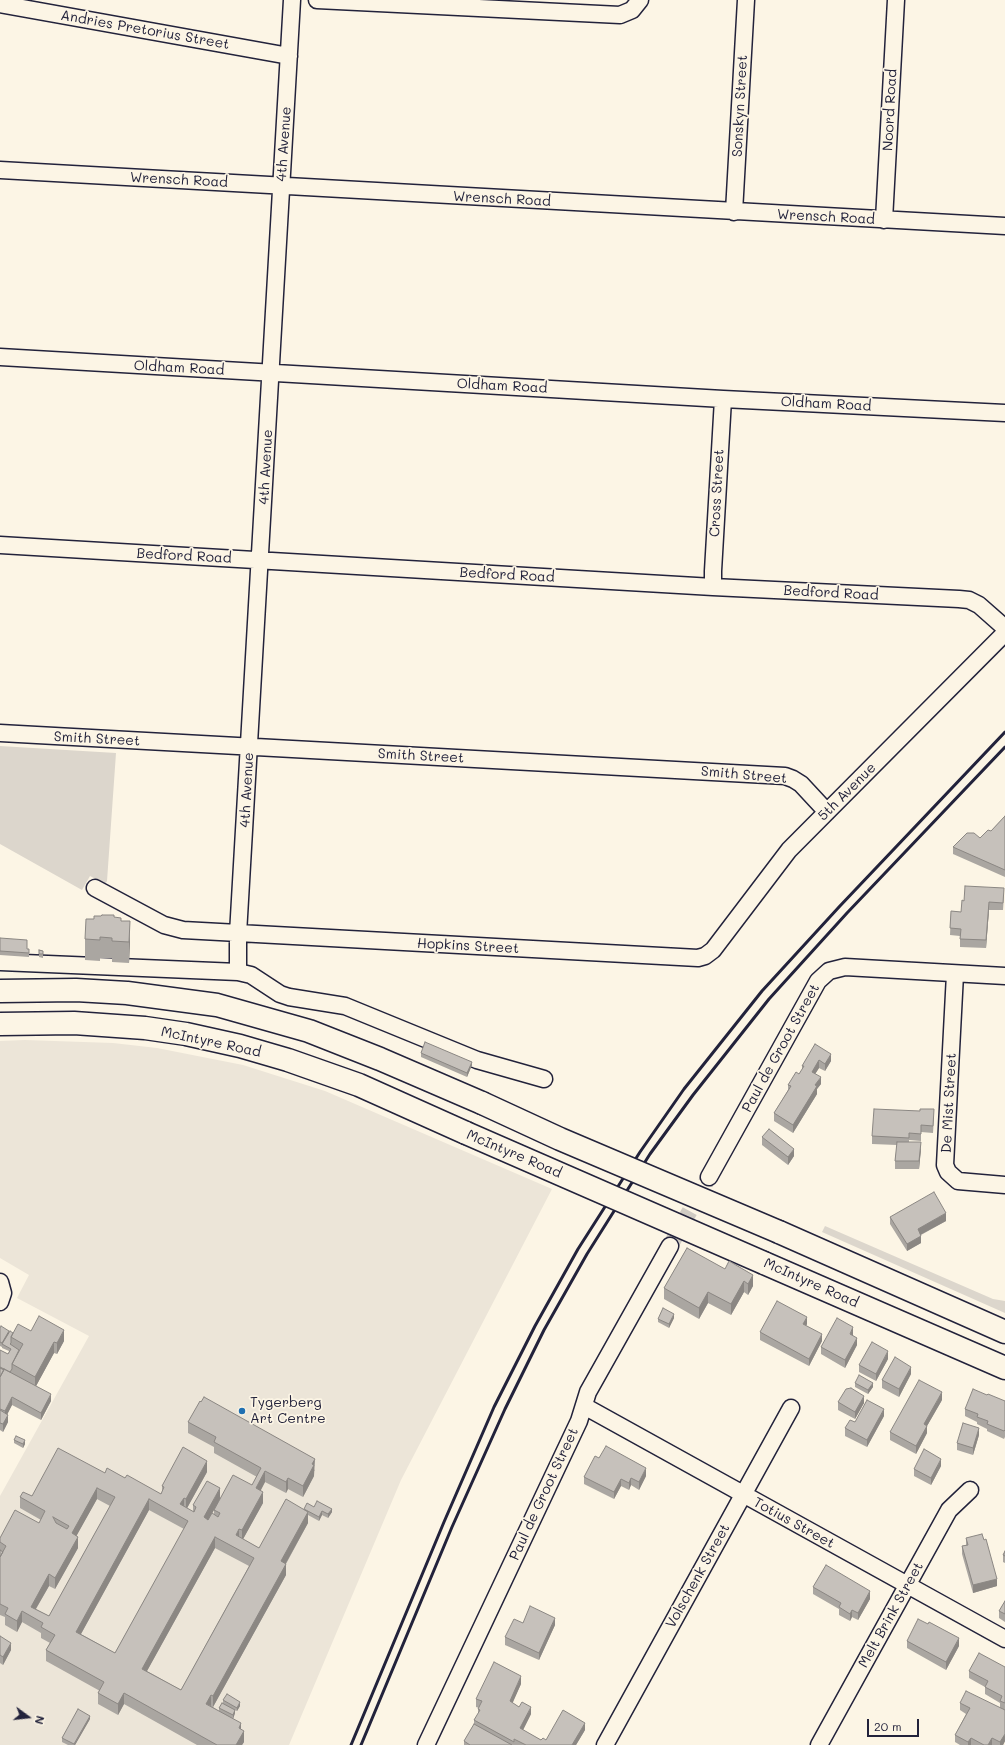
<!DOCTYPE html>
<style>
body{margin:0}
#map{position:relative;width:1005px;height:1745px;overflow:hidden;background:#fcf5e5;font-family:Mali,sans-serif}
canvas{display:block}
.north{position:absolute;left:8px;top:1697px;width:40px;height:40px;-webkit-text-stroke:3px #fcf5e5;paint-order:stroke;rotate:105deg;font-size:11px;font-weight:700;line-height:16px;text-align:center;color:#22223b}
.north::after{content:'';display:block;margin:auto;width:14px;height:18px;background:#22223b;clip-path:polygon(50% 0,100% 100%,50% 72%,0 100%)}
.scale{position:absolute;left:867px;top:1719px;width:52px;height:18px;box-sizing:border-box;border:2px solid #22223b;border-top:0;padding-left:5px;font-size:12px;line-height:14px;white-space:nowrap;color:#22223b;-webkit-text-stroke:3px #fcf5e5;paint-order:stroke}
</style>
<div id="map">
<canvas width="1005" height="1745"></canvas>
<div class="north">N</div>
<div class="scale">20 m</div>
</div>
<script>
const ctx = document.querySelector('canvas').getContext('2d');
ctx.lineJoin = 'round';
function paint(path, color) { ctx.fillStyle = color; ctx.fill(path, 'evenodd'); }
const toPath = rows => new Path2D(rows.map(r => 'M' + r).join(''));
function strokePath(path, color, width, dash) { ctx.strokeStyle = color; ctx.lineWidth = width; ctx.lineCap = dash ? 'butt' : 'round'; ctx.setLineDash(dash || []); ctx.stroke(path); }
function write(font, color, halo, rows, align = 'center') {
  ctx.font = font + ' Mali,sans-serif'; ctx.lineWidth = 3.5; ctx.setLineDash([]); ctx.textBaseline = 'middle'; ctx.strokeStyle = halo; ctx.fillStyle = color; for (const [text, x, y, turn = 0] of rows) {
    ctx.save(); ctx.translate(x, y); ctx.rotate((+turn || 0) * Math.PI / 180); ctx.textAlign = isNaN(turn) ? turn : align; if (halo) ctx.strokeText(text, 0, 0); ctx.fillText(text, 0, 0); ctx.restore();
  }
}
const built = toPath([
 [25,1040,113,1043,157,1048,243,1065,325,1091,552,1189,401,1480,289,1745,0,1745,0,1496,89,1336,17,1298,29,1275,0,1258,0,1041]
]);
const green = toPath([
 [0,746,116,753,107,881,105,884,90,876,82,890,0,844],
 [825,1226,993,1299,1005,1301,1005,1313,822,1232]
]);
const streetTunnel = toPath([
 [670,1246,709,1177]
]);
const street = toPath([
 [292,0,238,934,238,972,251,975,280,994,289,997,345,1006,477,1060,544,1079],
 [317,0,620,15,632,10,640,0],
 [0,4,289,56],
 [0,170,1005,226],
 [734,212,746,0],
 [884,220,896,0],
 [0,357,723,399,1005,413],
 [0,545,713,587,959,599,969,600,979,605,1005,628],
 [713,587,713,571,723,399],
 [0,733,785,776,793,779,801,784,827,812],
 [95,888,164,925,183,930,698,958,705,956,713,950,789,850,1005,633],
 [0,962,238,972],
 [955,974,945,1165,948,1172,958,1181,1005,1185],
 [709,1177,818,981,829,971,845,967,1005,976],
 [0,1282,3,1293,0,1302],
 [584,1406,1005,1639],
 [426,1745,579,1421,588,1392,670,1246],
 [605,1745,791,1408],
 [819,1745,949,1510,970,1490]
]);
const secondary = toPath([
 [0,991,76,990,127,993,217,1005,309,1031,380,1059,482,1103],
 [0,1024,74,1023,145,1028,186,1034,240,1046,288,1060,359,1085,466,1133],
 [779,1232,1005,1332],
 [764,1263,1005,1368]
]);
const rail = toPath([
 [351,1745,444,1522,494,1407,535,1326,578,1249,640,1152,684,1089,762,991,839,907,1005,732],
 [361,1745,452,1527,505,1409,544,1330,587,1254,650,1154,693,1095,769,999,847,913,1005,747]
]);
const secondaryBridge = toPath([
 [482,1103,560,1139,779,1232],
 [466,1133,764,1263]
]);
const wall = toPath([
 [1005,816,1005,877,953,854,953,847,980,838,991,831],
 [1004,895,1003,910,989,910,986,948,960,947,960,936,950,935,951,911,961,912,964,901],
 [114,917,121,921,130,942,129,963,112,962,112,958,100,958,100,961,85,960,85,939,94,919],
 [0,938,27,949,29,949,29,957,0,955],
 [39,950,43,951,43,958,39,957],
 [815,1044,831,1061,825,1071,819,1068,815,1074,821,1084,817,1089,817,1094,793,1133,774,1121,774,1113,788,1090,788,1085,799,1074,802,1070,802,1066],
 [421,1053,472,1065,467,1077,421,1057],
 [934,1117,933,1133,921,1132,921,1141,909,1140,909,1142,921,1149,919,1169,895,1169,895,1161,897,1145,872,1144,872,1136],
 [762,1137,794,1156,788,1165,762,1145],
 [890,1217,946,1221,921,1235,921,1243,907,1251,890,1224],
 [687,1248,753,1286,748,1295,744,1292,731,1315,708,1303,699,1319,664,1299,664,1288],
 [674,1318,669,1328,658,1322,658,1319],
 [807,1324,806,1326,822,1341,809,1366,760,1340,760,1332],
 [0,1328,9,1333,13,1333,31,1331,64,1341,57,1354,54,1353,36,1386,51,1401,41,1420,12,1405,7,1414,8,1422,3,1432,0,1430,0,1350,8,1354,9,1351,2,1348,2,1346,2,1347,0,1346],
 [853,1335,857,1345,845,1368,821,1354,821,1347],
 [888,1359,876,1381,859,1372,859,1365],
 [911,1374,899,1397,882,1388,882,1380],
 [855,1383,873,1387,868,1394,855,1387],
 [987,1395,1005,1401,1005,1437,1004,1439,987,1431,987,1429,977,1424,977,1422,965,1416,965,1409],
 [942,1400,927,1426,927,1433,916,1454,890,1440,890,1432],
 [838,1402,864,1403,855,1419,838,1410],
 [884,1416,867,1447,845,1436,845,1428,855,1422],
 [188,1422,315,1470,314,1471,314,1476,303,1497,288,1489,286,1493,265,1482,261,1490,263,1503,243,1539,259,1548,304,1510,314,1507,332,1512,328,1518,322,1515,319,1521,308,1515,308,1523,286,1564,286,1575,213,1707,219,1711,219,1708,223,1703,223,1700,240,1706,237,1711,235,1710,235,1713,233,1719,241,1729,244,1742,242,1745,197,1745,124,1704,118,1715,98,1704,98,1693,100,1691,46,1661,46,1650,50,1643,41,1638,41,1633,22,1622,17,1632,5,1625,5,1617,0,1615,0,1538,39,1523,41,1520,20,1508,20,1497,32,1496,105,1473,125,1478,161,1494,162,1492,162,1486,207,1472,187,1508,193,1512,193,1505,220,1498,252,1485,257,1477,214,1453,214,1447,188,1433],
 [97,1499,110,1506,49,1616,36,1609,49,1586,55,1589,78,1548,76,1536],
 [149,1510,184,1529,115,1653,81,1634],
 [214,1510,214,1514,208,1520],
 [215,1548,249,1566,181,1690,147,1671],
 [979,1435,973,1455,957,1450,957,1443],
 [14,1440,25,1444,23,1448,14,1443],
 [599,1458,646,1476,639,1490,631,1485,629,1490,621,1486,614,1499,584,1484,584,1477],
 [941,1466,931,1485,914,1476,914,1469],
 [966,1538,997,1586,973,1593,962,1554,962,1546,966,1545],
 [1005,1551,1005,1563,1003,1562,1003,1555],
 [813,1587,870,1599,858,1620,852,1617,850,1621,839,1615,839,1609,813,1594],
 [1005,1601,1005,1622,999,1618,999,1611],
 [523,1623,555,1625,539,1660,505,1645,505,1637],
 [928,1624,959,1646,946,1670,907,1648,907,1641],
 [0,1636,11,1650,3,1665,0,1663],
 [1005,1667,1005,1741,1003,1745,960,1745,955,1742,955,1735,966,1714,960,1710,960,1703,1000,1708,1000,1703,985,1694,985,1687,969,1678,969,1671],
 [521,1684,512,1703,531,1714,523,1730,541,1740,546,1740,585,1730,576,1745,464,1745,464,1741,474,1724,474,1720,478,1714,478,1709,479,1708,476,1707,476,1699],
 [90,1719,75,1745,68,1745,62,1742,62,1738]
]);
const shadedWall = toPath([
 [989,902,989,910,986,948,986,940],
 [130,921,130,942,129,963,129,942],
 [831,1054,831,1061,825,1071,825,1064],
 [819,1060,819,1068,812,1079,812,1072],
 [472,1062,472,1065,467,1077,467,1073],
 [821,1077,821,1084,817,1089,817,1094,793,1133,793,1125,815,1085],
 [921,1142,921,1149,919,1169,919,1161],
 [794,1149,794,1156,788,1165,788,1157],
 [946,1213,946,1221,918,1236,918,1229],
 [921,1236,921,1243,907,1251,907,1244],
 [753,1275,753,1286,748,1295,748,1284],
 [744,1281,744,1292,731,1315,731,1304],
 [708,1292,708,1303,699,1319,699,1308],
 [674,1314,674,1318,669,1328,669,1324],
 [807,1317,807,1324,803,1332,803,1324],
 [853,1327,853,1335,850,1341,850,1334],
 [64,1330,64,1341,57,1354,57,1343],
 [9,1331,9,1335,2,1344,2,1347,2,1343],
 [822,1334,822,1341,809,1366,809,1359],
 [857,1338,857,1345,845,1368,845,1360],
 [54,1342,54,1353,35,1388,35,1377],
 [888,1351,888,1359,876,1381,876,1374],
 [911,1367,911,1374,899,1397,899,1389],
 [873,1383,873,1387,868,1394,868,1390],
 [942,1392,942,1400,927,1426,927,1433,916,1454,916,1446,924,1424],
 [51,1394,51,1401,41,1420,41,1413],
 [864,1396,864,1403,855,1419,855,1412],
 [12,1397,12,1405,5,1419,5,1411],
 [884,1409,884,1416,867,1447,867,1440],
 [8,1415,8,1422,3,1432,3,1424],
 [979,1428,979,1435,973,1455,973,1448],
 [25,1440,25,1444,23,1448,23,1444],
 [315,1459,314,1476,303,1497,303,1486,312,1464],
 [941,1459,941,1466,931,1485,931,1478],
 [207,1461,207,1472,186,1510,186,1499],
 [646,1468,646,1476,639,1490,639,1482],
 [265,1471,265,1482,256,1499,256,1488],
 [288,1478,288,1489,286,1493,286,1482],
 [631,1478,631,1485,629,1490,629,1483],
 [621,1479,621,1486,614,1499,614,1492],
 [97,1488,97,1499,72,1544,72,1533],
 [220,1488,220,1499,204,1528,204,1517],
 [263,1492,263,1503,242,1541,242,1530],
 [184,1498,184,1509,180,1504],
 [149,1499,149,1510,76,1643,76,1632],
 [332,1509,332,1512,328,1518,328,1514],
 [322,1511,322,1515,319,1521,319,1517],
 [308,1512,308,1523,281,1572,281,1561],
 [239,1529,239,1540,236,1535],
 [78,1537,78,1548,55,1589,55,1578],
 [215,1537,215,1548,142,1680,142,1669],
 [286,1564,286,1575,213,1707,213,1696],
 [49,1574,49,1586,31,1617,31,1607],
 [997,1579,997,1586,973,1593,973,1585],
 [870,1591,870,1599,858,1620,858,1613],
 [852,1610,852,1617,850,1621,850,1614],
 [22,1611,22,1622,17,1632,17,1621],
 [555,1618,555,1625,539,1660,539,1653],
 [959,1638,959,1646,946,1670,946,1662],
 [11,1643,11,1650,3,1665,3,1657],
 [521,1676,521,1684,510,1709,510,1701],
 [124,1693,124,1704,118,1715,118,1704],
 [211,1695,211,1706,206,1704],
 [240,1702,240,1706,237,1711,237,1708],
 [531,1707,531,1714,520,1736,520,1728],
 [235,1710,235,1713,233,1719,233,1715],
 [90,1716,90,1719,75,1745,74,1745],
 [241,1723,241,1734,239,1728],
 [585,1723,585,1730,576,1745,572,1745],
 [244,1731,244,1742,242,1745,236,1745],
 [1005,1734,1005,1741,1003,1745,1000,1745,1000,1742],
 [971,1738,971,1745,968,1745,968,1742],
 [992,1738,992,1745,988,1745]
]);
const building = toPath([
 [1005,816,1005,870,953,847,967,833,974,833,980,838,988,830,991,831,1005,816],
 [965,886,1004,888,1003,903,989,902,986,940,960,939,961,929,950,928,951,911,961,912,962,900,964,901,965,886],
 [102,915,114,915,114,917,121,918,121,921,130,921,129,942,112,941,112,938,100,937,100,940,85,939,86,919,94,919,94,916,101,916,102,915],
 [0,938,27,940,27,949,29,949,29,953,0,951,0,938],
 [39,950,43,951,43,954,39,954,39,950],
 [425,1042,472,1062,467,1073,421,1053,425,1042],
 [815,1044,831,1054,825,1064,819,1060,812,1072,821,1077,815,1085,817,1086,793,1125,774,1113,791,1086,788,1085,796,1072,799,1074,804,1066,802,1066,815,1044],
 [874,1109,920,1111,920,1109,934,1109,933,1126,921,1125,921,1134,909,1133,909,1138,872,1136,874,1109],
 [769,1129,794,1149,788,1157,762,1137,769,1129],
 [897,1142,921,1142,919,1161,895,1161,897,1142],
 [934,1192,946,1213,918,1229,921,1236,907,1244,890,1217,934,1192],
 [687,1248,725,1269,729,1261,753,1275,748,1284,744,1281,731,1304,708,1292,699,1308,664,1288,687,1248],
 [777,1301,807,1317,803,1324,822,1334,809,1359,760,1332,777,1301],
 [663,1308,674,1314,669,1324,658,1319,663,1308],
 [39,1316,64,1330,57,1343,54,1342,35,1377,12,1364,23,1344,11,1337,18,1324,31,1331,39,1316],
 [837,1318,853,1327,850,1334,857,1338,845,1360,821,1347,837,1318],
 [1,1326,9,1331,2,1343,0,1342,0,1328,1,1326],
 [10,1331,13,1333,11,1337,11,1343,10,1344,19,1350,12,1364,12,1369,10,1372,0,1367,0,1350,8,1354,11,1349,2,1344,10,1331],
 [872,1342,888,1351,876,1374,859,1365,872,1342],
 [895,1357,911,1367,899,1389,882,1380,895,1357],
 [0,1368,4,1370,0,1377,0,1368],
 [4,1369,51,1394,41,1413,12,1397,5,1411,0,1409,0,1377,4,1369],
 [859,1375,873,1383,868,1390,855,1383,859,1375],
 [919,1380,942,1392,924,1424,927,1426,916,1446,890,1432,919,1380],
 [851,1388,864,1396,855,1412,838,1402,846,1389,851,1388],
 [973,1389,987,1395,988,1394,1005,1401,1005,1430,1004,1431,987,1424,988,1421,977,1417,978,1414,965,1409,973,1389],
 [204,1397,315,1459,312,1464,314,1465,303,1486,288,1478,286,1482,265,1471,256,1488,263,1492,242,1530,239,1529,236,1535,259,1548,286,1499,308,1512,281,1561,286,1564,213,1696,211,1695,206,1704,241,1723,239,1728,244,1731,236,1745,217,1745,124,1693,118,1704,98,1693,104,1682,46,1650,55,1635,41,1627,43,1623,22,1611,17,1621,5,1614,8,1608,0,1604,0,1557,6,1546,0,1542,0,1538,15,1510,39,1523,45,1511,20,1497,23,1492,32,1496,58,1448,105,1473,107,1468,125,1478,127,1475,161,1494,164,1487,162,1486,183,1447,207,1461,186,1499,184,1498,180,1504,194,1512,196,1507,193,1505,207,1481,220,1488,204,1517,208,1520,212,1513,218,1517,220,1513,214,1510,233,1475,252,1485,261,1468,214,1442,216,1437,188,1422,200,1401,201,1402,204,1397],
 [97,1488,115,1497,49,1616,31,1607,49,1574,55,1578,78,1537,72,1533,97,1488],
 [149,1499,188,1521,115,1653,76,1632,149,1499],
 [53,1517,69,1526,67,1529,56,1523,53,1517],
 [215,1537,254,1558,181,1690,142,1669,215,1537],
 [867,1400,884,1409,867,1440,845,1428,850,1420,855,1422,867,1400],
 [0,1410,8,1415,3,1424,0,1423,0,1410],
 [963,1423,979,1428,973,1448,957,1443,963,1423],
 [16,1436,25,1440,23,1444,14,1440,16,1436],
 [606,1446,646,1468,639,1482,631,1478,629,1483,621,1479,614,1492,584,1477,595,1456,599,1458,606,1446],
 [924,1449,941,1459,931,1478,914,1469,924,1449],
 [317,1501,332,1509,328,1514,322,1511,319,1517,304,1509,307,1503,314,1507,317,1501],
 [982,1534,984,1540,986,1539,997,1579,973,1585,962,1546,968,1545,966,1538,982,1534],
 [0,1550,3,1552,0,1557,0,1550],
 [1005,1551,1005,1556,1003,1555,1005,1551],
 [826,1565,870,1591,858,1613,852,1610,850,1614,839,1607,841,1603,813,1587,826,1565],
 [1005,1601,1005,1614,999,1611,1005,1601],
 [530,1606,555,1618,539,1653,505,1637,514,1619,523,1623,530,1606],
 [918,1619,928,1624,929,1622,959,1638,946,1662,907,1641,918,1619],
 [0,1636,11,1643,3,1657,0,1655,0,1636],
 [979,1653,1005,1667,1005,1703,1000,1701,1002,1696,985,1687,988,1681,969,1671,979,1653],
 [494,1662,521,1676,510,1701,519,1707,522,1702,531,1707,520,1728,541,1740,543,1738,546,1740,563,1710,585,1723,572,1745,526,1745,514,1739,514,1742,474,1720,480,1710,478,1709,482,1701,476,1699,494,1662],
 [966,1691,1005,1710,1005,1734,1000,1742,992,1738,988,1745,984,1745,971,1738,968,1742,955,1735,970,1708,960,1703,966,1691],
 [227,1694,240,1702,237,1708,223,1700,227,1694],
 [222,1703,235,1710,233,1715,219,1708,222,1703],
 [78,1709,90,1716,74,1744,62,1738,78,1709],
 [474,1724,512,1745,470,1745,464,1741,474,1724]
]);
const markers = [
 [242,1411,4,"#1f6fb2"]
];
const streetNames = [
 ["Andries Pretorius Street",145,30,10],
 ["Sonskyn Street",740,106,-87],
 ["Noord Road",890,110,-87],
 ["4th Avenue",284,144,-86],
 ["Wrensch Road",179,180,3],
 ["Wrensch Road",502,199,3],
 ["Wrensch Road",826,217,3],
 ["Oldham Road",179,368,3],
 ["Oldham Road",502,386,3],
 ["Oldham Road",826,404,3],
 ["4th Avenue",266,467,-87],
 ["Cross Street",717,493,-87],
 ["Bedford Road",184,556,3],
 ["Bedford Road",507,575,3],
 ["Bedford Road",831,593,3],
 ["Smith Street",97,739,3],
 ["Smith Street",421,756,3],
 ["Smith Street",744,775,5],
 ["4th Avenue",247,790,-87],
 ["5th Avenue",847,792,-45],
 ["Hopkins Street",468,946,3],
 ["McIntyre Road",211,1042,12],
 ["Paul de Groot Street",781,1048,-61],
 ["De Mist Street",949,1103,-87],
 ["McIntyre Road",514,1154,23],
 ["McIntyre Road",811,1283,24],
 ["Paul de Groot Street",544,1494,-65],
 ["Totius Street",794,1523,29],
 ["Volschenk Street",698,1576,-61],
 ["Melt Brink Street",891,1615,-61]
];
const poiNames = [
 ["Tygerberg",250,1403],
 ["Art Centre",250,1419]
];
paint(built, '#ece5d8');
paint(green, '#dcd6cc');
strokePath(streetTunnel, '#d0cbc3', 16, [16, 8]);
strokePath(street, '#22223b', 19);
strokePath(secondary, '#22223b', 25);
strokePath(street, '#fcf5e5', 16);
strokePath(secondary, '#fcf5e5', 22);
strokePath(rail, '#22223b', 3);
strokePath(secondaryBridge, '#22223b', 25, []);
strokePath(secondaryBridge, '#fcf5e5', 22);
paint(wall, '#aaa6a1');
paint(shadedWall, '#8b8783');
paint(building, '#c6c1bb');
strokePath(building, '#8b8783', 1);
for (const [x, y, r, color] of markers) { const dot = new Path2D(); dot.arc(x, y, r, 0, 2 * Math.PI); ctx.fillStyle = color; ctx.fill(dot); strokePath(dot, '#fcf5e5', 1.5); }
write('14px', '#22223b', '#fcf5e5', streetNames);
write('14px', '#22223b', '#fcf5e5', poiNames, 'left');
</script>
